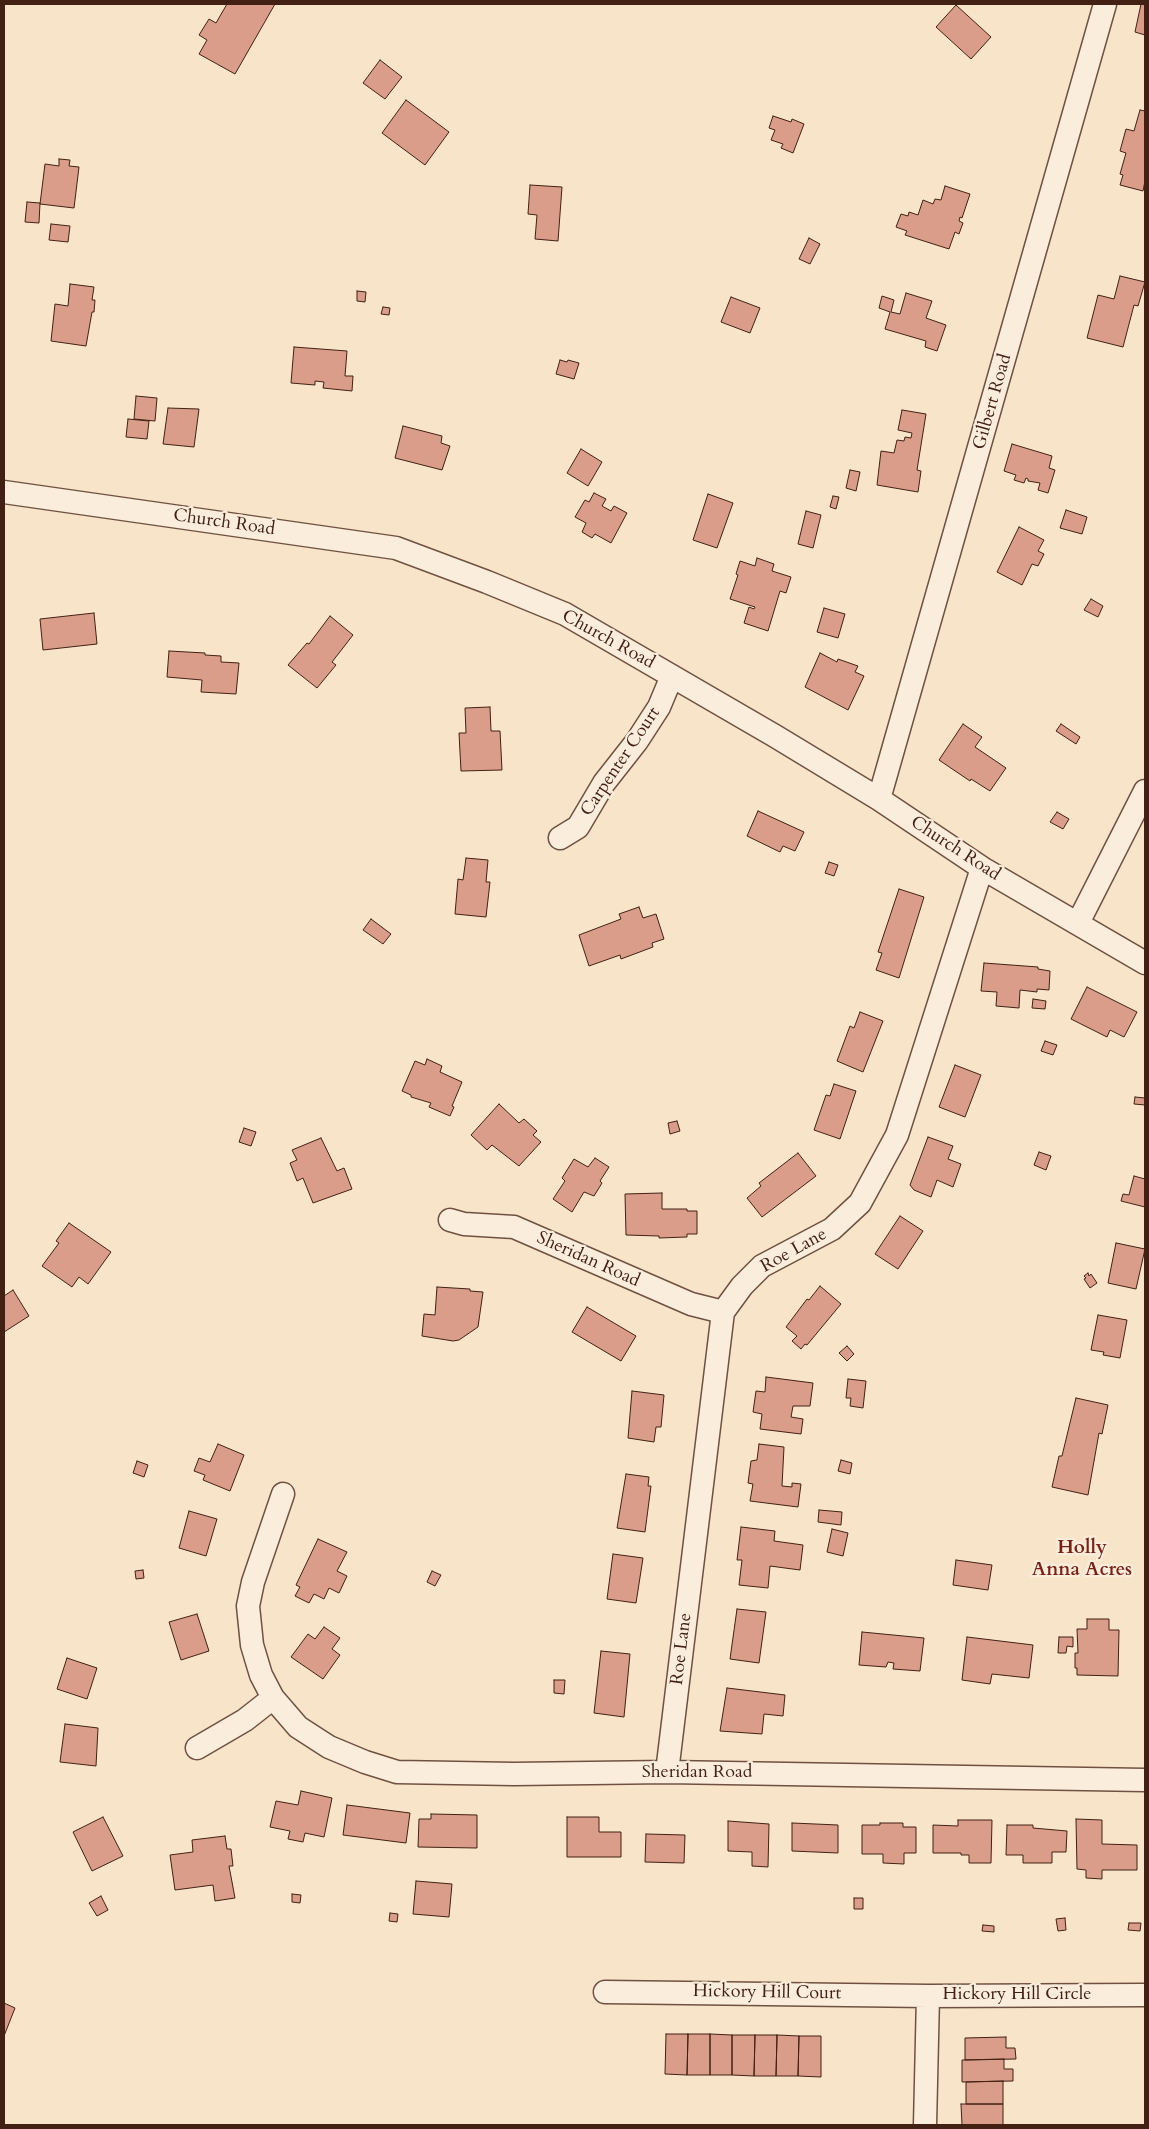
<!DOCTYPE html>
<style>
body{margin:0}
#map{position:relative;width:1149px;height:2129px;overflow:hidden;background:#f8e4c9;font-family:Cardo,serif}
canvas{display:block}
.frame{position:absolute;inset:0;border:5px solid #422014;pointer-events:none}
</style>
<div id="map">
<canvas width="1149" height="2129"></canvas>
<div class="frame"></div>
</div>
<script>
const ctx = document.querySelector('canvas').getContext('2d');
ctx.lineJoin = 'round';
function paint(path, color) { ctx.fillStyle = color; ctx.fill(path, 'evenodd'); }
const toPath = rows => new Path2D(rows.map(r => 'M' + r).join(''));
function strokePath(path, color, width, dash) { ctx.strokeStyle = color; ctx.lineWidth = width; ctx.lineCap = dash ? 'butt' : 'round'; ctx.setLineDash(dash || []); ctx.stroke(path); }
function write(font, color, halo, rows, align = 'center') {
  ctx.font = font + ' Cardo,serif'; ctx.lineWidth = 4.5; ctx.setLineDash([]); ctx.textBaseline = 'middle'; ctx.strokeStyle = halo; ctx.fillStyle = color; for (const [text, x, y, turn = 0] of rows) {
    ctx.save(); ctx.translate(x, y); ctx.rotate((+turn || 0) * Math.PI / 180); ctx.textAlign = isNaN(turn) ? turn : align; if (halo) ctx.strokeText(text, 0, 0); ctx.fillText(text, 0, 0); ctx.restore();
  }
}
const building = toPath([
 [227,4,275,4,235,74,199,54,207,40,199,35,209,19,216,23,227,4],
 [1141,4,1145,4,1145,35,1135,32,1141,4],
 [956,5,991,37,971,59,936,27,956,5],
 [380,60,402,77,385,99,363,83,380,60],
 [406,100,449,132,425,165,382,133,406,100],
 [1140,110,1145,111,1145,181,1143,191,1120,185,1123,175,1120,174,1126,153,1120,151,1126,129,1134,131,1140,110],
 [773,116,791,122,792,119,804,124,793,153,781,148,783,144,771,140,775,130,769,128,773,116],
 [59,159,70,160,69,166,79,167,74,208,40,204,45,164,59,166,59,159],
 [530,185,562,187,558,241,535,239,537,215,528,214,530,185],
 [945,186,970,194,962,218,960,217,959,221,963,223,959,234,955,232,949,249,905,235,907,231,896,227,901,214,908,216,909,212,918,215,923,200,933,204,935,199,941,200,945,186],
 [27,202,40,203,39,223,25,222,27,202],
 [51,224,70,226,68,242,49,240,51,224],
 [809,238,820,244,810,264,799,259,809,238],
 [1120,276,1145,282,1138,306,1134,305,1123,347,1087,338,1098,295,1114,299,1120,276],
 [70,284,94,287,92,300,95,300,94,312,92,312,86,346,51,341,55,304,68,306,70,284],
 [357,291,366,292,365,302,357,301,357,291],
 [906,293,932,301,926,318,946,325,937,351,925,347,926,341,885,329,890,312,879,308,882,296,894,300,891,312,900,314,906,293],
 [731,297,760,308,750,333,721,322,731,297],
 [383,307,390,308,389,315,381,314,383,307],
 [294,347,347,351,345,376,353,376,352,391,323,388,324,382,315,381,315,385,291,383,294,347],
 [560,360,567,362,568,360,579,363,574,379,556,374,560,360],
 [136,396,157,398,155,421,134,419,136,396],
 [168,408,199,409,194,447,163,444,168,408],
 [902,410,926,414,917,470,921,471,918,492,877,485,881,451,894,453,897,440,904,441,905,437,911,438,912,433,898,430,902,410],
 [128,419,149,421,147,439,126,437,128,419],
 [403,426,442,436,441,443,450,446,442,470,395,458,403,426],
 [1012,444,1052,456,1049,468,1055,470,1048,493,1038,490,1040,483,1028,481,1028,479,1026,478,1024,483,1014,480,1016,475,1004,471,1012,444],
 [581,449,602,462,588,486,567,473,581,449],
 [850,470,860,472,856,491,846,488,850,470],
 [594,493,606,499,602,506,611,511,614,506,627,513,611,543,595,534,592,538,582,532,586,523,575,517,585,500,589,502,594,493],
 [708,494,733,503,717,548,693,540,708,494],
 [833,496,839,497,836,509,830,507,833,496],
 [1066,510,1087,517,1082,534,1060,528,1066,510],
 [806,511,821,515,813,548,798,544,806,511],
 [1019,527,1044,540,1038,551,1044,554,1038,566,1032,564,1022,585,997,572,1019,527],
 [757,558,774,564,772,571,791,577,786,593,780,591,768,631,744,623,749,607,754,609,755,607,730,599,738,575,736,574,740,561,755,566,757,558],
 [1091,599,1103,606,1098,617,1084,610,1091,599],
 [824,608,845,614,838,638,817,632,824,608],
 [94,613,97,644,43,650,40,619,94,613],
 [330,616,353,635,332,662,336,665,317,688,288,665,307,643,309,644,330,616],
 [169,651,205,653,205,655,221,656,221,662,239,663,236,694,201,692,202,680,167,677,169,651],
 [820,653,837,662,838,659,855,665,858,666,855,672,864,676,848,710,805,687,820,653],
 [490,707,491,731,500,731,502,770,461,771,459,733,466,733,465,708,490,707],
 [963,724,982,737,975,747,1006,768,990,791,971,779,970,781,939,760,963,724],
 [1061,724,1080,737,1076,744,1056,731,1061,724],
 [758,811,804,832,795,851,783,846,780,852,747,836,758,811],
 [1057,812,1069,819,1063,829,1050,822,1057,812],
 [466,858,488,860,486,882,490,882,486,917,455,914,458,879,463,880,466,858],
 [829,862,838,865,834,876,825,873,829,862],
 [899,889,924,897,899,978,876,970,882,953,878,952,899,889],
 [639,907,643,918,656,914,664,939,652,943,653,947,621,959,620,955,589,966,579,935,621,919,619,914,639,907],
 [371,919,391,934,383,944,363,930,371,919],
 [984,963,1038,967,1038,969,1050,971,1049,990,1037,989,1037,992,1020,990,1019,1008,996,1006,997,992,981,991,984,963],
 [1087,987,1137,1012,1124,1037,1110,1030,1107,1037,1071,1019,1087,987],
 [1033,999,1046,1001,1045,1009,1032,1008,1033,999],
 [860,1012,883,1021,863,1072,837,1061,850,1026,854,1028,860,1012],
 [1045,1041,1057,1045,1053,1055,1041,1051,1045,1041],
 [427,1059,442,1066,440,1072,462,1082,452,1106,454,1107,450,1116,429,1107,431,1103,411,1097,411,1095,402,1091,415,1061,425,1065,427,1059],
 [955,1065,981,1075,965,1117,939,1107,955,1065],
 [834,1084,856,1091,840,1139,814,1130,826,1095,830,1096,834,1084],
 [1135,1097,1145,1098,1145,1105,1134,1104,1135,1097],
 [499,1104,519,1123,524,1119,537,1131,533,1135,541,1142,519,1166,492,1145,487,1150,471,1135,499,1104],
 [677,1121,680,1131,670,1134,668,1123,677,1121],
 [244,1128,256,1132,251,1146,239,1142,244,1128],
 [928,1137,953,1146,948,1159,961,1164,953,1187,937,1180,931,1197,914,1190,910,1185,928,1137],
 [321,1138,337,1171,344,1168,352,1189,313,1203,303,1178,297,1181,290,1163,297,1160,292,1150,321,1138],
 [1039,1152,1051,1156,1046,1170,1034,1165,1039,1152],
 [798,1153,816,1176,762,1217,747,1198,761,1186,759,1183,798,1153],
 [595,1158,609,1167,600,1181,602,1183,594,1196,584,1192,572,1212,553,1199,565,1181,562,1178,574,1159,588,1167,595,1158],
 [1134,1176,1145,1179,1145,1207,1121,1201,1123,1194,1129,1195,1134,1176],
 [662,1193,662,1209,687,1209,687,1211,697,1211,697,1234,687,1234,687,1237,659,1238,659,1236,626,1235,625,1194,662,1193],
 [900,1216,923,1231,898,1269,875,1254,900,1216],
 [69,1223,111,1252,88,1284,79,1277,72,1287,42,1266,59,1243,56,1241,69,1223],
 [1116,1243,1145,1249,1136,1289,1108,1283,1116,1243],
 [1088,1273,1089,1276,1091,1274,1097,1283,1090,1288,1084,1279,1086,1278,1084,1276,1088,1273],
 [820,1286,841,1304,807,1345,805,1344,801,1349,792,1341,797,1336,786,1327,807,1299,809,1300,820,1286],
 [437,1287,470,1289,470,1291,483,1292,478,1327,459,1340,453,1341,422,1336,424,1314,435,1315,437,1287],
 [13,1290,29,1316,4,1332,4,1296,13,1290],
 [587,1307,636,1336,621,1361,572,1332,587,1307],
 [1098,1315,1127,1320,1120,1358,1103,1355,1104,1352,1091,1350,1098,1315],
 [847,1346,854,1354,847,1361,839,1353,847,1346],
 [766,1377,813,1383,810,1406,793,1406,791,1417,803,1419,801,1434,760,1429,762,1414,753,1412,756,1391,765,1392,766,1377],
 [848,1379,866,1381,863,1408,850,1406,851,1398,846,1398,848,1379],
 [632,1391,664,1395,661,1427,656,1427,654,1442,628,1438,632,1391],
 [1076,1398,1108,1405,1102,1434,1099,1433,1088,1495,1052,1487,1059,1456,1062,1456,1076,1398],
 [218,1444,244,1455,230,1491,203,1480,205,1475,194,1471,199,1458,210,1462,218,1444],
 [759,1444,784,1447,782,1486,792,1487,792,1483,801,1484,798,1507,750,1501,753,1484,748,1483,751,1461,757,1460,759,1444],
 [841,1460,852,1463,850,1474,838,1471,841,1460],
 [137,1461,148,1465,144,1477,133,1473,137,1461],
 [626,1474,649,1477,648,1486,651,1486,645,1532,617,1528,626,1474],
 [819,1510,842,1512,841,1525,818,1522,819,1510],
 [189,1511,217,1519,206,1556,179,1548,189,1511],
 [741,1527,775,1531,774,1541,803,1545,800,1570,770,1566,768,1588,739,1585,742,1560,737,1560,741,1527],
 [832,1529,848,1533,843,1556,827,1552,832,1529],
 [318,1539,347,1552,337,1571,347,1576,339,1593,329,1588,324,1599,314,1594,309,1603,295,1596,300,1587,296,1585,318,1539],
 [613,1554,643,1558,636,1603,607,1599,613,1554],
 [956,1560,992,1565,988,1590,953,1585,956,1560],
 [143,1570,144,1578,136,1579,135,1571,143,1570],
 [432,1571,441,1575,435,1586,427,1582,432,1571],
 [737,1609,766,1612,759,1663,730,1659,737,1609],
 [197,1614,209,1651,181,1660,169,1622,197,1614],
 [1087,1619,1109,1619,1109,1630,1119,1630,1118,1676,1077,1675,1077,1668,1075,1668,1075,1653,1078,1653,1077,1629,1087,1629,1087,1619],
 [324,1627,340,1638,332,1649,340,1655,323,1679,291,1657,308,1634,315,1639,324,1627],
 [862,1632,924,1638,920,1671,893,1669,894,1663,888,1662,886,1667,859,1665,862,1632],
 [967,1637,1033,1645,1029,1678,992,1674,990,1684,962,1680,967,1637],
 [1059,1637,1073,1637,1073,1647,1067,1646,1066,1653,1058,1653,1059,1637],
 [601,1651,630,1654,624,1717,594,1713,601,1651],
 [67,1658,97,1668,87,1699,57,1689,67,1658],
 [554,1680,565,1680,564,1694,554,1693,554,1680],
 [727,1688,785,1695,783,1716,764,1714,762,1734,720,1731,727,1688],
 [65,1724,98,1728,96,1766,60,1762,65,1724],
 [301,1791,332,1798,324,1837,305,1833,303,1842,288,1839,290,1831,270,1827,276,1801,298,1805,301,1791],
 [347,1805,410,1813,406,1843,343,1835,347,1805],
 [431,1814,477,1815,477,1848,418,1847,419,1819,431,1819,431,1814],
 [103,1817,123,1856,92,1871,73,1832,103,1817],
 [567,1817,599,1817,599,1832,621,1832,621,1857,567,1857,567,1817],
 [1076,1819,1102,1820,1102,1844,1137,1845,1137,1870,1102,1870,1102,1879,1086,1878,1086,1870,1077,1869,1076,1819],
 [958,1820,992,1820,991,1863,969,1863,969,1855,961,1855,961,1853,933,1853,933,1825,958,1826,958,1820],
 [728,1821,769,1824,768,1867,752,1866,752,1852,728,1851,728,1821],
 [792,1823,838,1825,838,1853,792,1851,792,1823],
 [880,1823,903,1823,903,1827,916,1827,916,1853,904,1853,904,1864,883,1863,883,1854,862,1854,862,1825,880,1825,880,1823],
 [1007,1825,1033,1825,1033,1828,1067,1831,1066,1852,1052,1852,1052,1863,1023,1863,1023,1855,1006,1855,1007,1825],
 [646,1834,685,1835,684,1863,645,1862,646,1834],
 [225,1836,227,1849,231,1849,233,1866,229,1866,235,1898,215,1901,213,1885,175,1890,170,1855,193,1852,192,1840,225,1836],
 [416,1881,452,1884,449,1917,413,1914,416,1881],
 [292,1894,301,1895,300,1903,292,1902,292,1894],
 [101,1896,108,1910,97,1916,89,1903,101,1896],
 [854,1898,863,1898,863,1909,854,1909,854,1898],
 [390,1913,398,1914,397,1922,389,1921,390,1913],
 [1065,1918,1066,1930,1058,1931,1056,1919,1065,1918],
 [1129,1923,1141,1923,1140,1931,1128,1930,1129,1923],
 [983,1925,994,1926,994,1932,982,1931,983,1925],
 [4,2003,15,2008,4,2036,4,2003],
 [666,2034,688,2034,687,2075,665,2074,666,2034],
 [688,2034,710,2034,710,2075,687,2075,688,2034],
 [710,2034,732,2035,732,2075,710,2075,710,2034],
 [732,2035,755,2035,754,2076,732,2075,732,2035],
 [755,2035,777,2035,776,2076,754,2076,755,2035],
 [777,2035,799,2036,798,2076,776,2076,777,2035],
 [799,2036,821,2036,821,2077,798,2076,799,2036],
 [1006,2037,1006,2048,1015,2048,1016,2059,965,2060,965,2038,1006,2037],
 [1004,2059,1004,2069,1013,2069,1013,2081,962,2082,962,2060,1004,2059],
 [1003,2081,1003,2104,966,2104,966,2082,1003,2081],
 [961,2104,1003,2104,1003,2125,962,2125,961,2104]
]);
const minor = toPath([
 [4,492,396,548,487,582,565,614,775,736,879,799,982,868,1145,963],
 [879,799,1105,4],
 [560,838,578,827,604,783,637,741,659,707,672,676],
 [1078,923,1145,791],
 [450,1220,464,1224,514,1227,691,1304,723,1312],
 [283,1494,253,1582,248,1606,252,1645,261,1675,273,1698,298,1727,329,1747,365,1762,397,1772,514,1774,667,1772,1145,1780],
 [197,1748,245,1720,273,1698],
 [667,1772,723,1312,742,1286,762,1266,832,1229,860,1203,897,1135,982,868],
 [605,1992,928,1996],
 [925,2125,928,1996,1145,1995]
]);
const streetNames = [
 ["Gilbert Road",993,402,-74],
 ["Church Road",224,523,8],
 ["Church Road",608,640,29],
 ["Carpenter Court",621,762,-56],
 ["Church Road",955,849,33],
 ["Roe Lane",794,1251,-29],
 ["Sheridan Road",588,1260,24],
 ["Roe Lane",682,1649,-83],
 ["Sheridan Road",697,1773],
 ["Hickory Hill Court",767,1993,1],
 ["Hickory Hill Circle",1017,1995]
];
const neighbourhoodNames = [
 ["Holly",1082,1549],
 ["Anna Acres",1082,1571]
];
paint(building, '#d99d89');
strokePath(building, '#422014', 1);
strokePath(minor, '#705141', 25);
strokePath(minor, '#faeddc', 22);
write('18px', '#422014', '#faeddc', streetNames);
write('bold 19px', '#7a1f14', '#faeddc', neighbourhoodNames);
</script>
